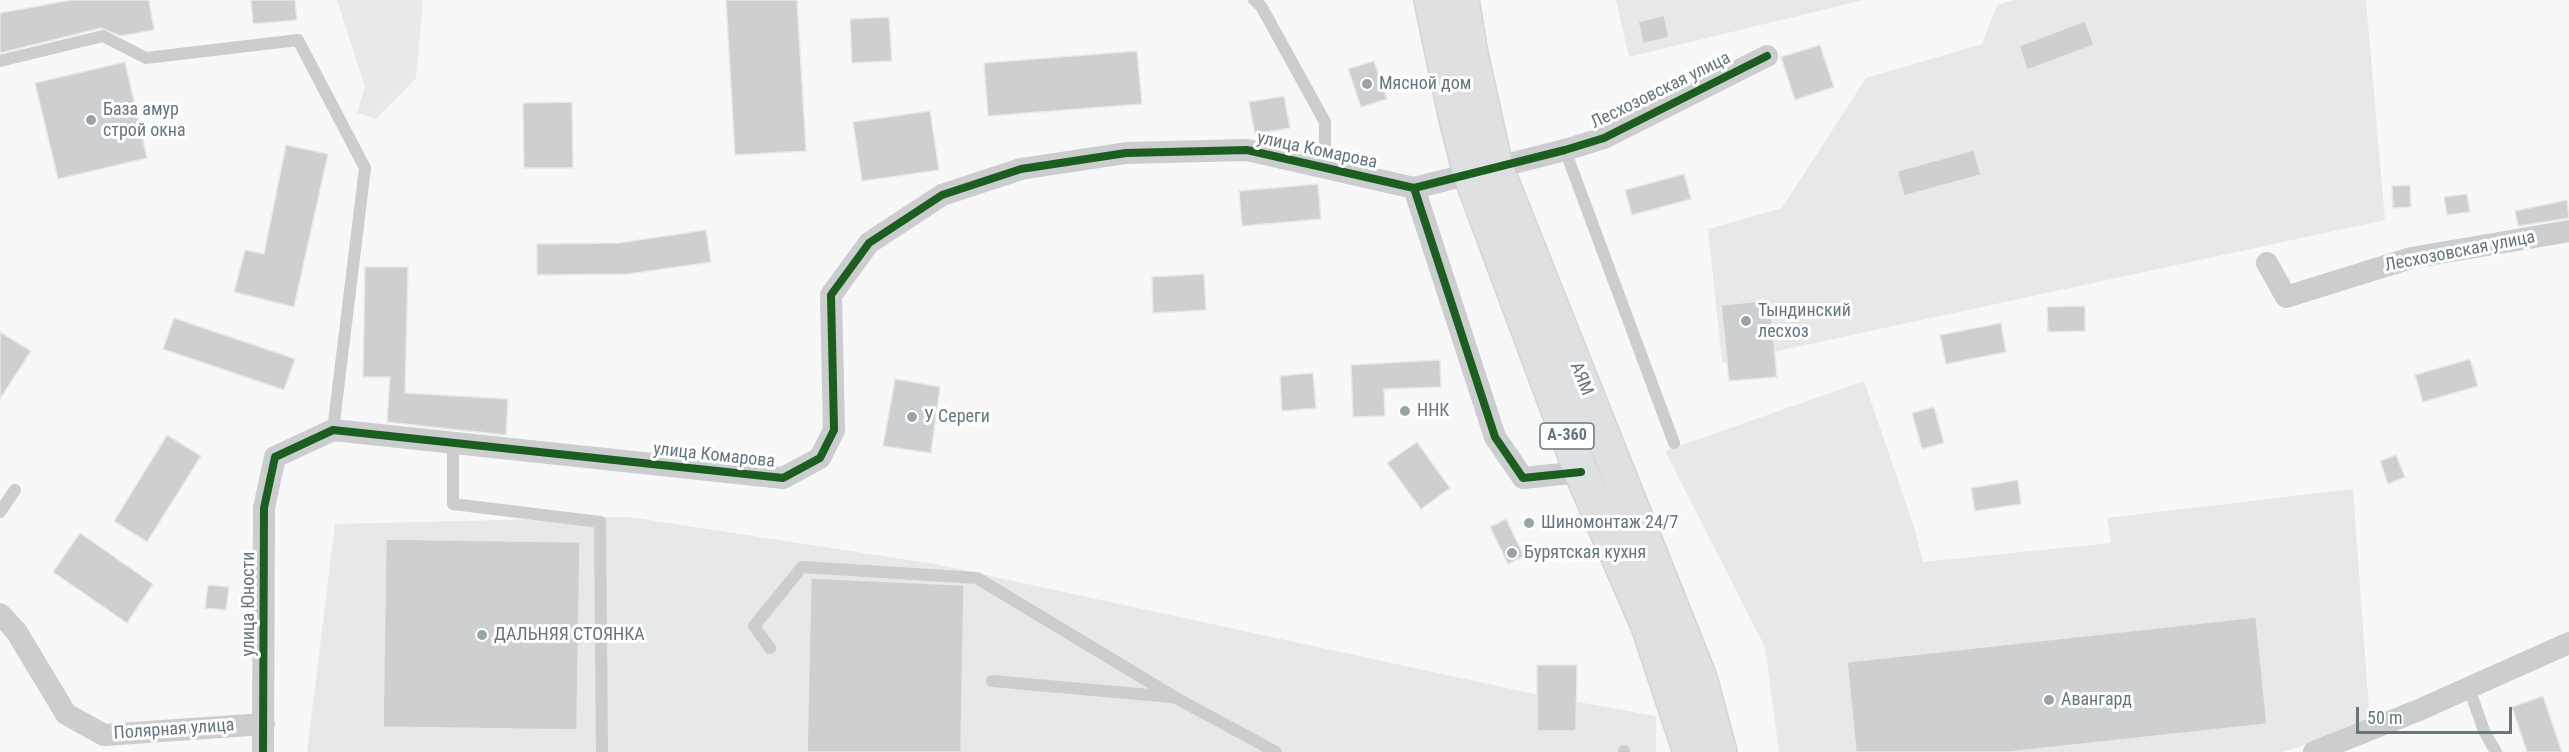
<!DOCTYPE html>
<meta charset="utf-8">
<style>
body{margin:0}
#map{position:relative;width:2569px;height:752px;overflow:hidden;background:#f8f8f8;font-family:"Roboto Condensed",sans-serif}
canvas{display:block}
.scale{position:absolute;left:2356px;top:707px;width:156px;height:27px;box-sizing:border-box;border:3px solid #66767f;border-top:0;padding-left:8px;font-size:18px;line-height:21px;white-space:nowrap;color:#66767f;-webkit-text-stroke:4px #fff;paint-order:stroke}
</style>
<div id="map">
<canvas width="2569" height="752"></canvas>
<div class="scale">50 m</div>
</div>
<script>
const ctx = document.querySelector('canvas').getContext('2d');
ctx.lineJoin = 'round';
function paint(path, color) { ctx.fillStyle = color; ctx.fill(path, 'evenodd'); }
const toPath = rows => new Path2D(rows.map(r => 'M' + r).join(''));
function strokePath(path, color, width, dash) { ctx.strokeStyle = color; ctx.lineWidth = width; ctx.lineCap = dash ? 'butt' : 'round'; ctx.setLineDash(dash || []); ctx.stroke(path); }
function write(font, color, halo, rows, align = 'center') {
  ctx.font = font + ' "Roboto Condensed",sans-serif'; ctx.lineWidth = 6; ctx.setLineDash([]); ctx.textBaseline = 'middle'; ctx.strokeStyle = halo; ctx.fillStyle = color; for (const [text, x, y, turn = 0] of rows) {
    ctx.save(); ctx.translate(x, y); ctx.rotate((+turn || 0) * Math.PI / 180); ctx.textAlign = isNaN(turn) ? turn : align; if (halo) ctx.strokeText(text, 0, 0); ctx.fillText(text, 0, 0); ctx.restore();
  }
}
const built = toPath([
 [1616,0,1863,0,1629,57],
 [2013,0,2366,0,2385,220,1722,363,1708,229,1782,208,1866,78,1982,44,1997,5],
 [1864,381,1914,527,1923,562,2111,543,2107,518,2353,489,2370,723,2283,752,1779,752,1765,647,1665,451],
 [629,517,935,564,1539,695,1656,716,1656,752,307,752,335,524]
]);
const green = toPath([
 [337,0,423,0,416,78,376,119,357,113,365,87]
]);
const building = toPath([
 [72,0,149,0,154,30,121,36,101,28,0,53,0,13,72,0],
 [251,0,295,0,297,20,253,24,251,0],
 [726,0,797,0,806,151,735,155,726,0],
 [1664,15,1669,37,1643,44,1638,22,1664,15],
 [889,17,892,61,852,63,850,19,889,17],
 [2085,21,2094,45,2027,70,2019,46,2085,21],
 [1820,45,1834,87,1795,100,1781,57,1820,45],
 [1137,51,1142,104,988,116,984,63,1137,51],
 [1374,61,1387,99,1361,107,1348,69,1374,61],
 [125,62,147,158,58,179,35,83,125,62],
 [1284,96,1290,128,1255,134,1249,102,1284,96],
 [572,102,573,168,524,168,523,103,572,102],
 [930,111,939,170,862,181,853,122,930,111],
 [286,145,328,154,294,307,234,292,245,250,264,254,286,145],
 [1974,150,1981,175,1904,196,1897,171,1974,150],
 [1684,174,1691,199,1632,215,1625,190,1684,174],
 [1318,184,1321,219,1242,226,1239,191,1318,184],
 [2410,185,2411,207,2393,208,2392,186,2410,185],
 [2467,194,2470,212,2447,215,2444,197,2467,194],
 [2567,200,2569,218,2518,226,2515,211,2567,200],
 [706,230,711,262,628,274,537,275,537,244,619,243,706,230],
 [365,267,408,267,405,393,508,399,506,435,387,422,390,377,363,377,365,267],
 [1204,274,1206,310,1153,313,1152,277,1204,274],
 [1770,300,1777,377,1729,381,1721,305,1770,300],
 [2085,306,2085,331,2048,332,2047,307,2085,306],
 [174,318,295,359,284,390,163,349,174,318],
 [2001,323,2006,352,1946,364,1940,335,2001,323],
 [0,332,31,351,0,399,0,332],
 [2470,359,2478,386,2423,402,2415,375,2470,359],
 [1440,360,1441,387,1384,389,1385,416,1353,417,1351,365,1440,360],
 [1313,373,1316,408,1282,411,1280,376,1313,373],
 [895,379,940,387,931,453,883,446,895,379],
 [1934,407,1944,443,1922,449,1912,413,1934,407],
 [167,435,201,456,147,542,114,521,167,435],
 [1417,442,1450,488,1421,509,1387,463,1417,442],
 [2396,455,2405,477,2388,484,2380,461,2396,455],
 [2018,480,2021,504,1975,511,1971,488,2018,480],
 [1506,519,1524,556,1508,564,1490,527,1506,519],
 [80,533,153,584,127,623,53,572,80,533],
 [386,539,580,542,577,730,383,727,386,539],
 [811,578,964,585,961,752,807,752,811,578],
 [208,585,229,587,226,610,205,608,208,585],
 [2256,617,2267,724,2009,752,1856,752,1847,662,2256,617],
 [1537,665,1577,665,1576,731,1537,731,1537,665],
 [2543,696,2562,752,2527,752,2512,707,2543,696]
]);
const lane = toPath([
 [1254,0,1261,6,1325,122,1325,167],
 [0,61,103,36,146,58,298,40,365,168,333,430],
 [1565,150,1674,443],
 [453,443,453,504,600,522,602,752],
 [0,512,15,490],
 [770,648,754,626,802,567,977,578,1176,698,1276,752],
 [992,681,1172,697],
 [2469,688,2484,731,2496,752],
 [1624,751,1624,752]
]);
const street = toPath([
 [1414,188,1495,437,1523,478,1581,472],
 [2267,263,2286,297,2411,258,2569,231],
 [0,614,16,631,66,714,104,735,264,724],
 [263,752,264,508,275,457,333,430,783,478,820,458,834,430,831,295,869,243,942,195,1021,169,1126,153,1247,150,1414,188,1565,150,1604,138,1767,56],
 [2314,752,2419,710,2569,643]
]);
const highway = toPath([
 [1431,0,1455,115,1470,174,1581,472,1648,626,1690,752],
 [1462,0,1471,54,1496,167,1700,678,1720,752]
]);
const cycleway = toPath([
 [1414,188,1495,437,1523,478,1581,472],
 [263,752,264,508,275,457,333,430,783,478,820,458,834,430,831,295,869,243,942,195,1021,169,1126,153,1247,150,1414,188,1565,150,1604,138,1767,56]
]);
const markers = [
 [1367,84,6,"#99a4a9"],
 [91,120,6,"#99a4a9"],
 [1746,321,6,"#99a4a9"],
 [1405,411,6,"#99a4a9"],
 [912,417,6,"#99a4a9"],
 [1529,523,6,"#99a4a9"],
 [1512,553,6,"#99a4a9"],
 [482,635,6,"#99a4a9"],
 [2049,700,6,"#99a4a9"]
];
const shields = [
 [1567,436,54]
];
const shieldNames = [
 ["А-360",1567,436]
];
const poiNames = [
 ["Мясной дом",1379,84],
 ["База амур",103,110],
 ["строй окна",103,131],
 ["Тындинский",1758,311],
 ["лесхоз",1758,332],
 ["ННК",1417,411],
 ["У Сереги",924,417],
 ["Шиномонтаж 24/7",1541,523],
 ["Бурятская кухня",1524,553],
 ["ДАЛЬНЯЯ СТОЯНКА",494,635],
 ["Авангард",2061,700]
];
const streetNames = [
 ["Лесхозовская улица",1661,91,-26],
 ["улица Комарова",1317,151,12],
 ["Лесхозовская улица",2460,252,-11],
 ["АЯМ",1581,379,68],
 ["улица Комарова",714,456,6],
 ["улица Юности",249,604,-90],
 ["Полярная улица",174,730,-4]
];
paint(built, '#e7e8e8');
paint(green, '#e7eae6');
paint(building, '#cdcfd0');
strokePath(building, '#e8e8e8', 1.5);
strokePath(highway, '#d4d5d5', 36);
strokePath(lane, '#cbcdce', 12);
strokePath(street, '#cbcdce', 22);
strokePath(highway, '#dfe0e1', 33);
strokePath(cycleway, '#1b5e20', 8);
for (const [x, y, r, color] of markers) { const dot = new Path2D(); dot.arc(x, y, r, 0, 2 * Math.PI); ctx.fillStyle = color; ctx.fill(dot); strokePath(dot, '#fff', 2); }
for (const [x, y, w] of shields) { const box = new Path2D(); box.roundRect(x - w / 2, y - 13, w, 26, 4.5); ctx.fillStyle = '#fff'; ctx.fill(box); strokePath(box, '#66767f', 1.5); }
write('bold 16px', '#66767f', null, shieldNames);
write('18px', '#66767f', '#fff', poiNames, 'left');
write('18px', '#66767f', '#fff', streetNames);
</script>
